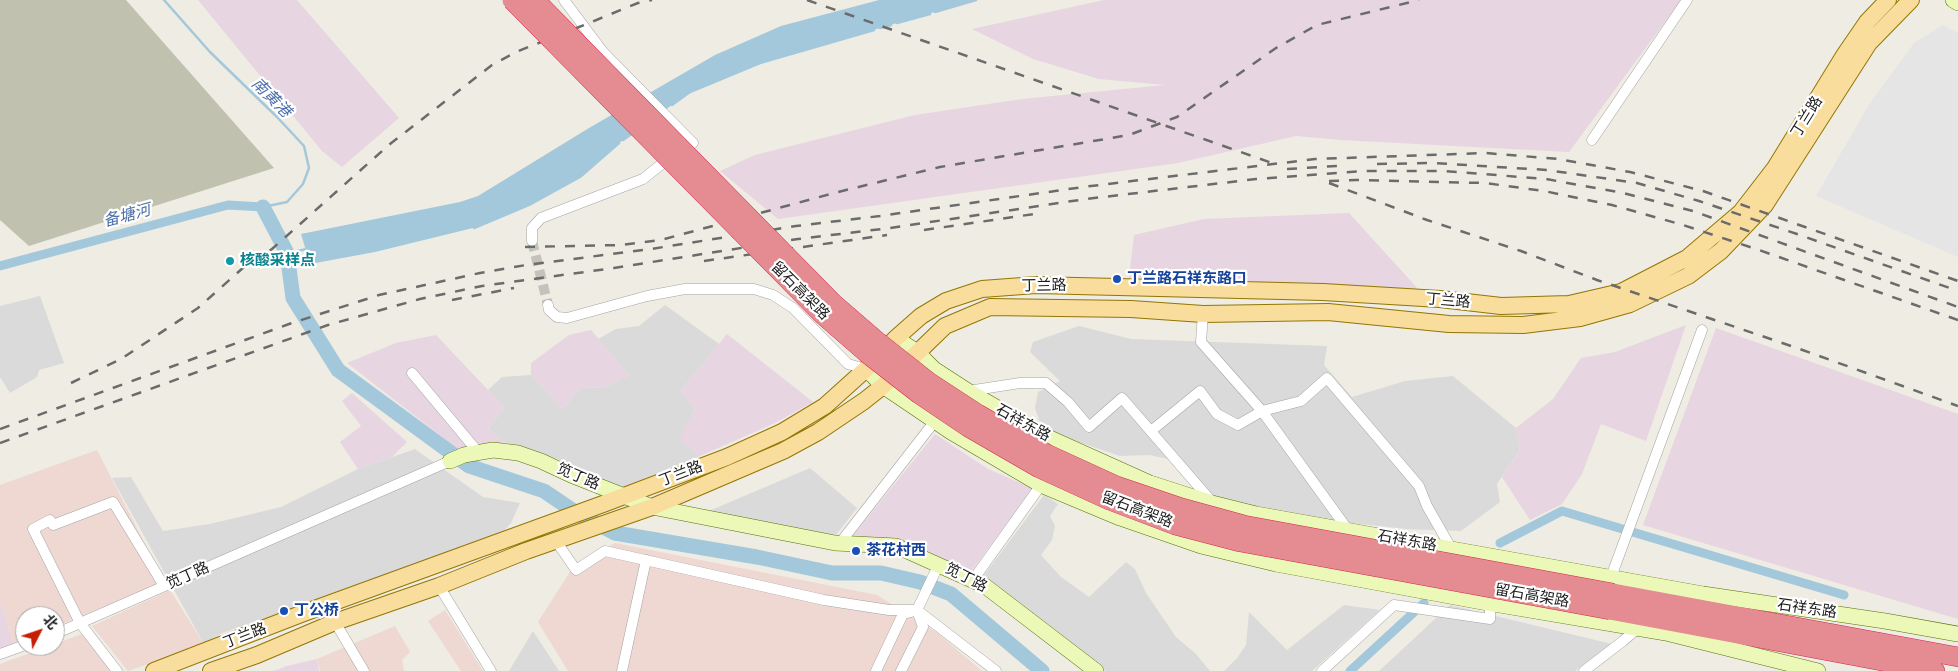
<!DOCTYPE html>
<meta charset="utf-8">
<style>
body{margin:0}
#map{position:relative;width:1958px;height:671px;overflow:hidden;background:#eeece3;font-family:Manrope,"Noto Sans SC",sans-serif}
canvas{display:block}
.north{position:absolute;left:15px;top:606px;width:50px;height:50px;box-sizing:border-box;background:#fff;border:1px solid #a5a5a5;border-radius:50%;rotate:49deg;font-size:14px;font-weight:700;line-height:20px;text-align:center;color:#1d1d1d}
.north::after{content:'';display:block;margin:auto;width:18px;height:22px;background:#c61d05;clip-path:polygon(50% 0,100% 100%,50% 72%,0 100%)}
</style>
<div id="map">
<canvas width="1958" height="671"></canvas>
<div class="north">北</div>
</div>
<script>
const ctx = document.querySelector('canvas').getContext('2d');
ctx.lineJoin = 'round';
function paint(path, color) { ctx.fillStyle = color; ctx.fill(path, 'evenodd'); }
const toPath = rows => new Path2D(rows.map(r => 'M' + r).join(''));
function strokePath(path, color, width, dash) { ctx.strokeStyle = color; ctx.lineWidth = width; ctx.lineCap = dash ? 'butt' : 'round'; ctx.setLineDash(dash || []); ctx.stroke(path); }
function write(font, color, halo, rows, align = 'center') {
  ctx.font = font + ' Manrope,"Noto Sans SC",sans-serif'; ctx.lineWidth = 4.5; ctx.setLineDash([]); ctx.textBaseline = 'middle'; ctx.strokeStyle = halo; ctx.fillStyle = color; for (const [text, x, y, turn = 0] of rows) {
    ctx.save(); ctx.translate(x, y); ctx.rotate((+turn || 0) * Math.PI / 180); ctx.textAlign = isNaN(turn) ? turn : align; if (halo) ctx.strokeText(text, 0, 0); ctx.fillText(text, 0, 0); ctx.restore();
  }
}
const residential = toPath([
 [40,296,64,363,39,370,37,377,10,393,0,377,0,306],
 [665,305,719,344,681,390,695,409,680,439,700,456,619,490,563,461,504,442,488,428,505,408,488,390,502,377,531,375,563,409,581,387,603,388,629,375,598,339,616,329,639,326],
 [1079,326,1131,339,1327,346,1324,365,1352,397,1405,381,1453,376,1516,428,1520,450,1497,484,1500,502,1461,531,1406,529,1333,521,1217,500,1183,462,1149,455,1120,456,1061,436,1040,423,1035,408,1038,392,1060,381,1030,352,1033,342],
 [415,449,483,497,520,503,511,523,502,533,344,592,222,633,204,644,112,478,131,477,163,531,210,524,281,507,358,469],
 [810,468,857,508,836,535,805,530,709,511],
 [1044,495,1058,504,1050,516,1055,526,1052,540,1041,555,1061,577,1089,597,1126,562,1135,569,1146,593,1176,637,1196,654,1210,671,1106,671,982,578],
 [1344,605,1380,610,1312,671,1224,671,1237,658,1246,645,1249,612,1287,650],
 [1450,605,1612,644,1575,671,1379,671],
 [533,631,550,657,559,671,509,671]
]);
const commercial = toPath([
 [97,450,164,581,55,627,55,616,25,616,25,640,14,645,0,601,0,485],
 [615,543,877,595,936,632,982,671,568,671,538,622,573,567],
 [170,590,204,644,128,671,92,626],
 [445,610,483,671,461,671,428,621],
 [395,626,410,652,402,660,404,671,320,671,317,659],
 [82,634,108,664,111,671,0,671,0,664,50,646,55,646,55,644]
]);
const industrial = toPath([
 [198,0,297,0,399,118,342,167,322,151],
 [1104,0,1681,0,1569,152,1341,140,1296,136,1178,163,778,219,720,171,755,155,915,115,1022,99,1165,85,1099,79,1033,59,972,29],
 [1349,213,1419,290,1129,278,1134,235,1204,219],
 [1686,325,1646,441,1601,424,1582,474,1562,504,1530,520,1502,477,1520,450,1516,428,1553,399,1581,358,1615,352],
 [1716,328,1958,414,1958,619,1643,525],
 [591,330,629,375,603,388,581,387,563,409,531,375,531,363,569,335],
 [727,334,813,402,775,423,700,456,679,439,695,409,681,390],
 [436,335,505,408,488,428,504,442,499,446,459,450,347,363,396,343],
 [352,393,407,442,392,457,358,469,340,442,361,426,342,401],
 [935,434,988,469,1032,488,971,572,896,538,851,538],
 [0,601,14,645,0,650],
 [317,659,319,671,274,671,287,666]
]);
const construction = toPath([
 [0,0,126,0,274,168,29,246,0,220]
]);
const parking = toPath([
 [1943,25,1958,33,1958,257,1816,196,1870,103,1914,43]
]);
const water = toPath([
 [879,0,976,0,760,63,690,92,619,143,580,177,531,204,473,228,375,252,310,264,301,234,460,202,478,196,589,128,715,55,781,26]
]);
const stream = toPath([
 [164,0,210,52,277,117,304,146,309,168,303,184,287,202,263,207],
 [935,12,976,0],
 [897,23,930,14],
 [880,28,891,25],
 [672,105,690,92,760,63,874,30],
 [623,140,633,133],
 [474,228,531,204,580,177,619,143],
 [287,253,307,249]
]);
const canal = toPath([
 [0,266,228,205,263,207],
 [1500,543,1562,511,1844,595],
 [1350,671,1424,603]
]);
const river = toPath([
 [263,207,287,253,293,298,338,370,469,466,544,491,575,512,615,533,757,557,832,573,881,573,920,582,951,594,1042,671]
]);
const streetTunnel = toPath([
 [532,241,548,305]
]);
const street = toPath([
 [1592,140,1687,0],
 [532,241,532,228,541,218,643,179,663,163,693,143,603,52,564,0],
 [548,305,549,310,557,317,567,318,647,296,685,289,754,289,773,295,793,308,848,364,866,369],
 [1203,314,1201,342,1262,411,1348,530],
 [412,373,478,452],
 [968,391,1020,383,1046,383,1068,402,1089,427,1122,398,1212,502],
 [1151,431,1200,391,1217,414,1238,425,1262,411,1301,401,1327,378,1419,486,1427,506,1451,548],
 [556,541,576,570,605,551,824,600,889,610,917,610,996,671],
 [840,543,935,421],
 [1611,577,1702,330],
 [973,580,1041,485],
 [439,586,491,671],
 [335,622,364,671],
 [55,634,450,461],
 [0,654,25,645],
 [117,671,80,623,33,529,50,520,53,525,113,502,164,586],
 [622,671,646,560],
 [876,671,903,614,911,612],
 [901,671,923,627,917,610,939,564],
 [1322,671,1394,605,1490,619,1490,603],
 [1584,671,1623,641,1638,628]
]);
const secondary = toPath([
 [1953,0,1958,3],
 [896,338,917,352,934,369,968,391,1050,438,1150,483,1212,503,1256,514,1703,594,1885,621,1958,634],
 [866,369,883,386,951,432,1041,485,1120,518,1201,546,1276,564,1482,602,1666,633,1818,671],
 [450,461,464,455,493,450,518,453,541,461,571,475,652,507,835,543,896,546,985,586,1096,671]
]);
const primary = toPath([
 [154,671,301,614,603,504,727,457,782,432,825,406,866,369,896,338,921,316,946,301,982,289,1036,285,1323,292,1440,299,1501,306,1569,304,1621,292,1687,258,1741,212,1775,168,1845,54,1867,22,1888,0],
 [211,671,257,655,335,622,439,586,526,551,652,507,783,451,818,432,864,401,883,386,945,326,990,307,1131,309,1203,314,1328,312,1449,324,1523,325,1580,318,1630,304,1688,276,1721,251,1765,205,1869,43,1911,0]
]);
const highway = toPath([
 [1613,593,1958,657],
 [1610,610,1935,671]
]);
const rail = toPath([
 [807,0,1272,163],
 [1377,164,1434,163,1547,170,1637,183,1699,201,1797,234,1958,291],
 [1287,169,1337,166],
 [1329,181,1356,180,1485,183,1544,191,1612,205,1683,225,1759,250,1958,320],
 [1329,183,1427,220,1521,251,1597,280,1797,348,1958,406],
 [924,230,1041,213],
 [525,247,621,245,661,240,834,193,940,167,1129,135,1177,117,1276,48,1317,25,1419,0],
 [704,261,887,235],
 [452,300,514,288],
 [71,383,121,359,198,308,244,267,272,249,390,144,492,65,516,52,584,25,638,3,652,0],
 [0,429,289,324,379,295,480,273,526,265,651,249,796,226,880,216,1083,187,1315,159,1486,153,1558,159,1630,172,1703,191,1958,281],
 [0,443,328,325,420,299,482,286,614,268,798,239,890,228,1086,199,1256,179,1362,171,1445,171,1546,179,1623,193,1693,211,1958,307]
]);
const highwayBridge = toPath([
 [512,0,823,315,869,355,919,394,968,427,1039,468,1109,500,1175,525,1240,542,1610,610],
 [535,0,833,303,877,341,929,382,978,414,1047,454,1117,486,1182,508,1244,525,1613,593]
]);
const markers = [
 [230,261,5,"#0f9aa8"],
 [1117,279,5,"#1a4fb4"],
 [856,551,5,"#1a4fb4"],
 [284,611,5,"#1a4fb4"]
];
const streetNames = [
 ["丁兰路",1807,117,-58],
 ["丁兰路",1044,286,-1],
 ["留石高架路",800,291,45],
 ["丁兰路",1448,301,5],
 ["石祥东路",1023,423,29],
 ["丁兰路",681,474,-21],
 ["笕丁路",578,477,23],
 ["留石高架路",1137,510,21],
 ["石祥东路",1407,541,10],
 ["笕丁路",188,576,-24],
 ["笕丁路",966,578,27],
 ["留石高架路",1532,596,10],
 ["石祥东路",1807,609,8],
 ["丁兰路",245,636,-21]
];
const cultureNames = [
 ["核酸采样点",240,261]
];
const transitNames = [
 ["丁兰路石祥东路口",1127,279],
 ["茶花村西",866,551],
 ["丁公桥",294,611]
];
const waterNames = [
 ["南黄港",271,98,45],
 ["备塘河",127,216,-15]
];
paint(residential, '#dbdada');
paint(commercial, '#efd7d2');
paint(industrial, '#e7d5e1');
paint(construction, '#c0c2af');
paint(parking, '#e5e5e5');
paint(water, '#a4c8db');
strokePath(stream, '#a4c8db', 2.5);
strokePath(canal, '#a4c8db', 9);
strokePath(river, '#a4c8db', 15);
strokePath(streetTunnel, '#c4c3bb', 10, [10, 5]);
strokePath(street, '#a4a4a4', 11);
strokePath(secondary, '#587107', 16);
strokePath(primary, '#937603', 18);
strokePath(highway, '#d5284d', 20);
strokePath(street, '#fff', 10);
strokePath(secondary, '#ecf8b7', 15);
strokePath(primary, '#f9dd9d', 16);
strokePath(highway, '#e48c91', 19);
strokePath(rail, '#6b6b6b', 2.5, [10, 10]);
strokePath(highwayBridge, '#d5284d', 20, []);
strokePath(highwayBridge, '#e48c91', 19);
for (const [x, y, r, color] of markers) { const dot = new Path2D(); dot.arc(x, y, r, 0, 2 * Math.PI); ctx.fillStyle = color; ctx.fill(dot); strokePath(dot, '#fff', 2); }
write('15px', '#1d1d1d', '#fff', streetNames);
write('bold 15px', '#0d838f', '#fff', cultureNames, 'left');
write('bold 15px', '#164399', '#fff', transitNames, 'left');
write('italic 16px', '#4c6faa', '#fff', waterNames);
</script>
